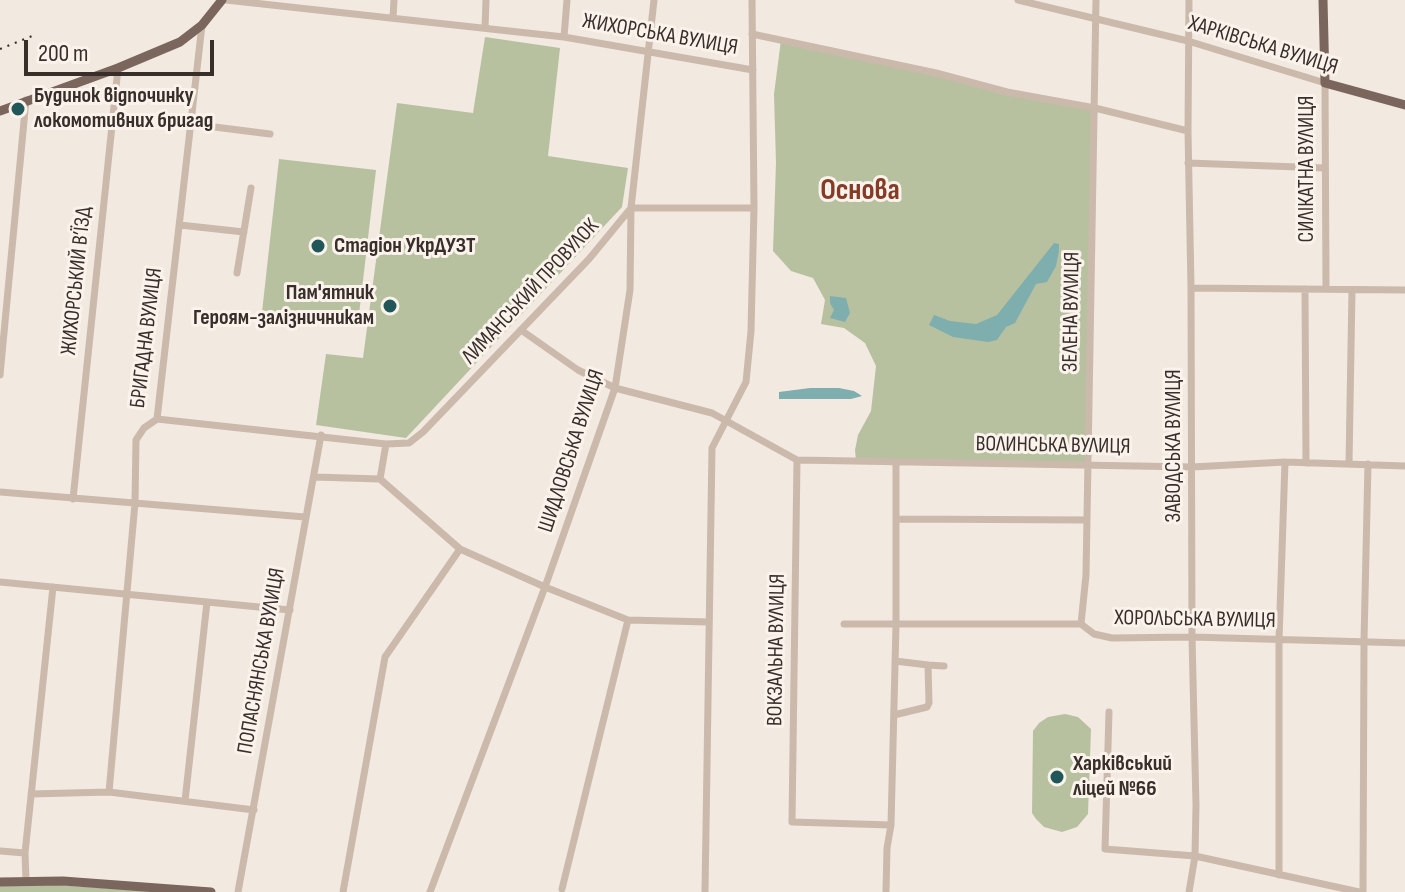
<!DOCTYPE html>
<meta charset="utf-8">
<style>
body{margin:0}
#map{position:relative;width:1405px;height:892px;overflow:hidden;background:#f2e9e0;font-family:"Sofia Sans Condensed",sans-serif}
canvas{display:block}
.scale{position:absolute;left:24px;top:40px;width:190px;height:36px;box-sizing:border-box;border:4px solid #392f2a;border-top:0;padding-left:10px;font-size:24px;line-height:28px;white-space:nowrap;color:#392f2a;-webkit-text-stroke:6px #faf3ec;paint-order:stroke}
</style>
<div id="map">
<canvas width="1405" height="892"></canvas>
<div class="scale">200 m</div>
</div>
<script>
const ctx = document.querySelector('canvas').getContext('2d');
ctx.lineJoin = 'round';
function paint(path, color) { ctx.fillStyle = color; ctx.fill(path, 'evenodd'); }
const toPath = rows => new Path2D(rows.map(r => 'M' + r).join(''));
function strokePath(path, color, width, dash) { ctx.strokeStyle = color; ctx.lineWidth = width; ctx.lineCap = dash ? 'butt' : 'round'; ctx.setLineDash(dash || []); ctx.stroke(path); }
function write(font, color, halo, rows, align = 'center') {
  ctx.font = font + ' "Sofia Sans Condensed",sans-serif'; ctx.lineWidth = 6; ctx.setLineDash([]); ctx.textBaseline = 'middle'; ctx.strokeStyle = halo; ctx.fillStyle = color; for (const [text, x, y, turn = 0] of rows) {
    ctx.save(); ctx.translate(x, y); ctx.rotate((+turn || 0) * Math.PI / 180); ctx.textAlign = isNaN(turn) ? turn : align; if (halo) ctx.strokeText(text, 0, 0); ctx.fillText(text, 0, 0); ctx.restore();
  }
}
const green = toPath([
 [485,37,560,48,548,156,628,168,622,207,406,438,316,425,326,354,363,358,397,103,473,113],
 [781,40,1095,108,1087,464,856,461,855,450,858,435,871,411,876,366,865,343,844,328,821,324,825,300,813,278,791,271,773,251,776,163,774,94],
 [279,159,376,170,358,323,262,312],
 [1065,714,1078,717,1091,729,1088,814,1077,827,1062,832,1044,827,1036,819,1032,813,1033,731,1039,723,1048,717],
 [39,884,166,892,0,892,0,885]
]);
const water = toPath([
 [1054,243,1059,244,1059,251,1056,266,1047,282,1036,284,1015,323,1006,327,997,340,988,342,953,337,929,325,934,315,950,321,976,324,997,315],
 [830,296,846,298,850,313,845,322,830,318,834,310,830,303],
 [810,388,839,388,854,391,862,396,851,399,779,399,779,392]
]);
const minor = toPath([
 [226,0,564,37,753,70],
 [1018,0,1188,41,1325,83,1326,289],
 [1189,0,1188,131,1191,288,1192,637,1196,805,1195,856,1189,892],
 [393,18,394,0],
 [485,28,486,0],
 [752,34,936,73,1007,92,1095,108,1188,131],
 [564,37,567,0],
 [191,124,270,134],
 [1188,163,1325,168],
 [180,225,244,232],
 [237,273,251,188],
 [1191,288,1405,290],
 [1305,289,1306,463],
 [521,330,578,370,615,388,712,413,797,460,792,822,891,825],
 [0,375,26,100],
 [157,419,386,444],
 [797,460,1192,467,1285,462,1405,466],
 [1349,463,1352,290],
 [314,477,380,479,460,549,545,587,628,620,709,622],
 [380,479,386,444,409,443,423,432,589,259,631,208,754,208],
 [0,492,305,517],
 [73,499,118,68],
 [897,519,1087,520],
 [0,582,290,610],
 [844,624,1081,624,1094,634,1112,638,1192,637,1405,643],
 [1081,624,1086,575,1096,0],
 [928,665,944,666],
 [1109,712,1105,849,1195,856,1359,892],
 [894,715,927,707,929,703,928,665,895,661],
 [109,792,135,503,136,440,144,428,157,419,202,25],
 [31,794,109,792,254,810],
 [185,801,207,602],
 [0,851,25,853],
 [1279,875,1279,640,1285,462],
 [26,880,25,853,53,587],
 [562,889,628,620],
 [238,892,321,435],
 [343,892,385,657,460,549],
 [430,892,545,587,615,388,630,290,631,208,654,0],
 [705,892,712,448,746,382,751,331,754,208,752,0],
 [886,892,887,848,891,825,896,625,896,462],
 [1363,892,1364,641,1368,464]
]);
const major = toPath([
 [1323,0,1325,83,1405,105],
 [0,111,118,68,180,42,202,25,222,0],
 [0,882,63,881,211,892]
]);
const rail = toPath([
 [0,49,32,36]
]);
const markers = [
 [18,109,8,"#215759"],
 [318,246,8,"#215759"],
 [390,306,8,"#215759"],
 [1057,777,8,"#215759"]
];
const streetNames = [
 ["ЖИХОРСЬКА ВУЛИЦЯ",660,35,10],
 ["ХАРКІВСЬКА ВУЛИЦЯ",1263,46,17],
 ["СИЛІКАТНА ВУЛИЦЯ",1307,169,-90],
 ["ЖИХОРСЬКИЙ В’ЇЗД",77,281,-84],
 ["ЛИМАНСЬКИЙ ПРОВУЛОК",531,292,-47],
 ["ЗЕЛЕНА ВУЛИЦЯ",1072,312,-89],
 ["БРИГАДНА ВУЛИЦЯ",147,338,-83],
 ["ВОЛИНСЬКА ВУЛИЦЯ",1053,446,1],
 ["ЗАВОДСЬКА ВУЛИЦЯ",1174,446,-90],
 ["ШИДЛОВСЬКА ВУЛИЦЯ",572,451,-72],
 ["ХОРОЛЬСЬКА ВУЛИЦЯ",1195,620,1],
 ["ВОКЗАЛЬНА ВУЛИЦЯ",777,650,-89],
 ["ПОПАСНЯНСЬКА ВУЛИЦЯ",262,661,-80]
];
const poiNames = [
 ["Будинок відпочинку",34,96],
 ["локомотивних бригад",34,121],
 ["Стадіон УкрДУЗТ",334,246],
 ["Пам'ятник",374,293,"right"],
 ["Героям-залізничникам",374,318,"right"],
 ["Харківський",1073,764],
 ["ліцей №66",1073,789]
];
const districtNames = [
 ["Основа",860,191]
];
paint(green, '#b7c1a0');
paint(water, '#7faeaf');
strokePath(minor, '#cbb9ab', 7);
strokePath(major, '#7a665c', 9);
strokePath(rail, '#392f2a', 2, [2, 6]);
for (const [x, y, r, color] of markers) { const dot = new Path2D(); dot.arc(x, y, r, 0, 2 * Math.PI); ctx.fillStyle = color; ctx.fill(dot); strokePath(dot, '#faf3ec', 3); }
write('22px', '#392f2a', '#faf3ec', streetNames);
write('bold 22px', '#392f2a', '#faf3ec', poiNames, 'left');
write('bold 30px', '#853b26', '#faf3ec', districtNames);
</script>
